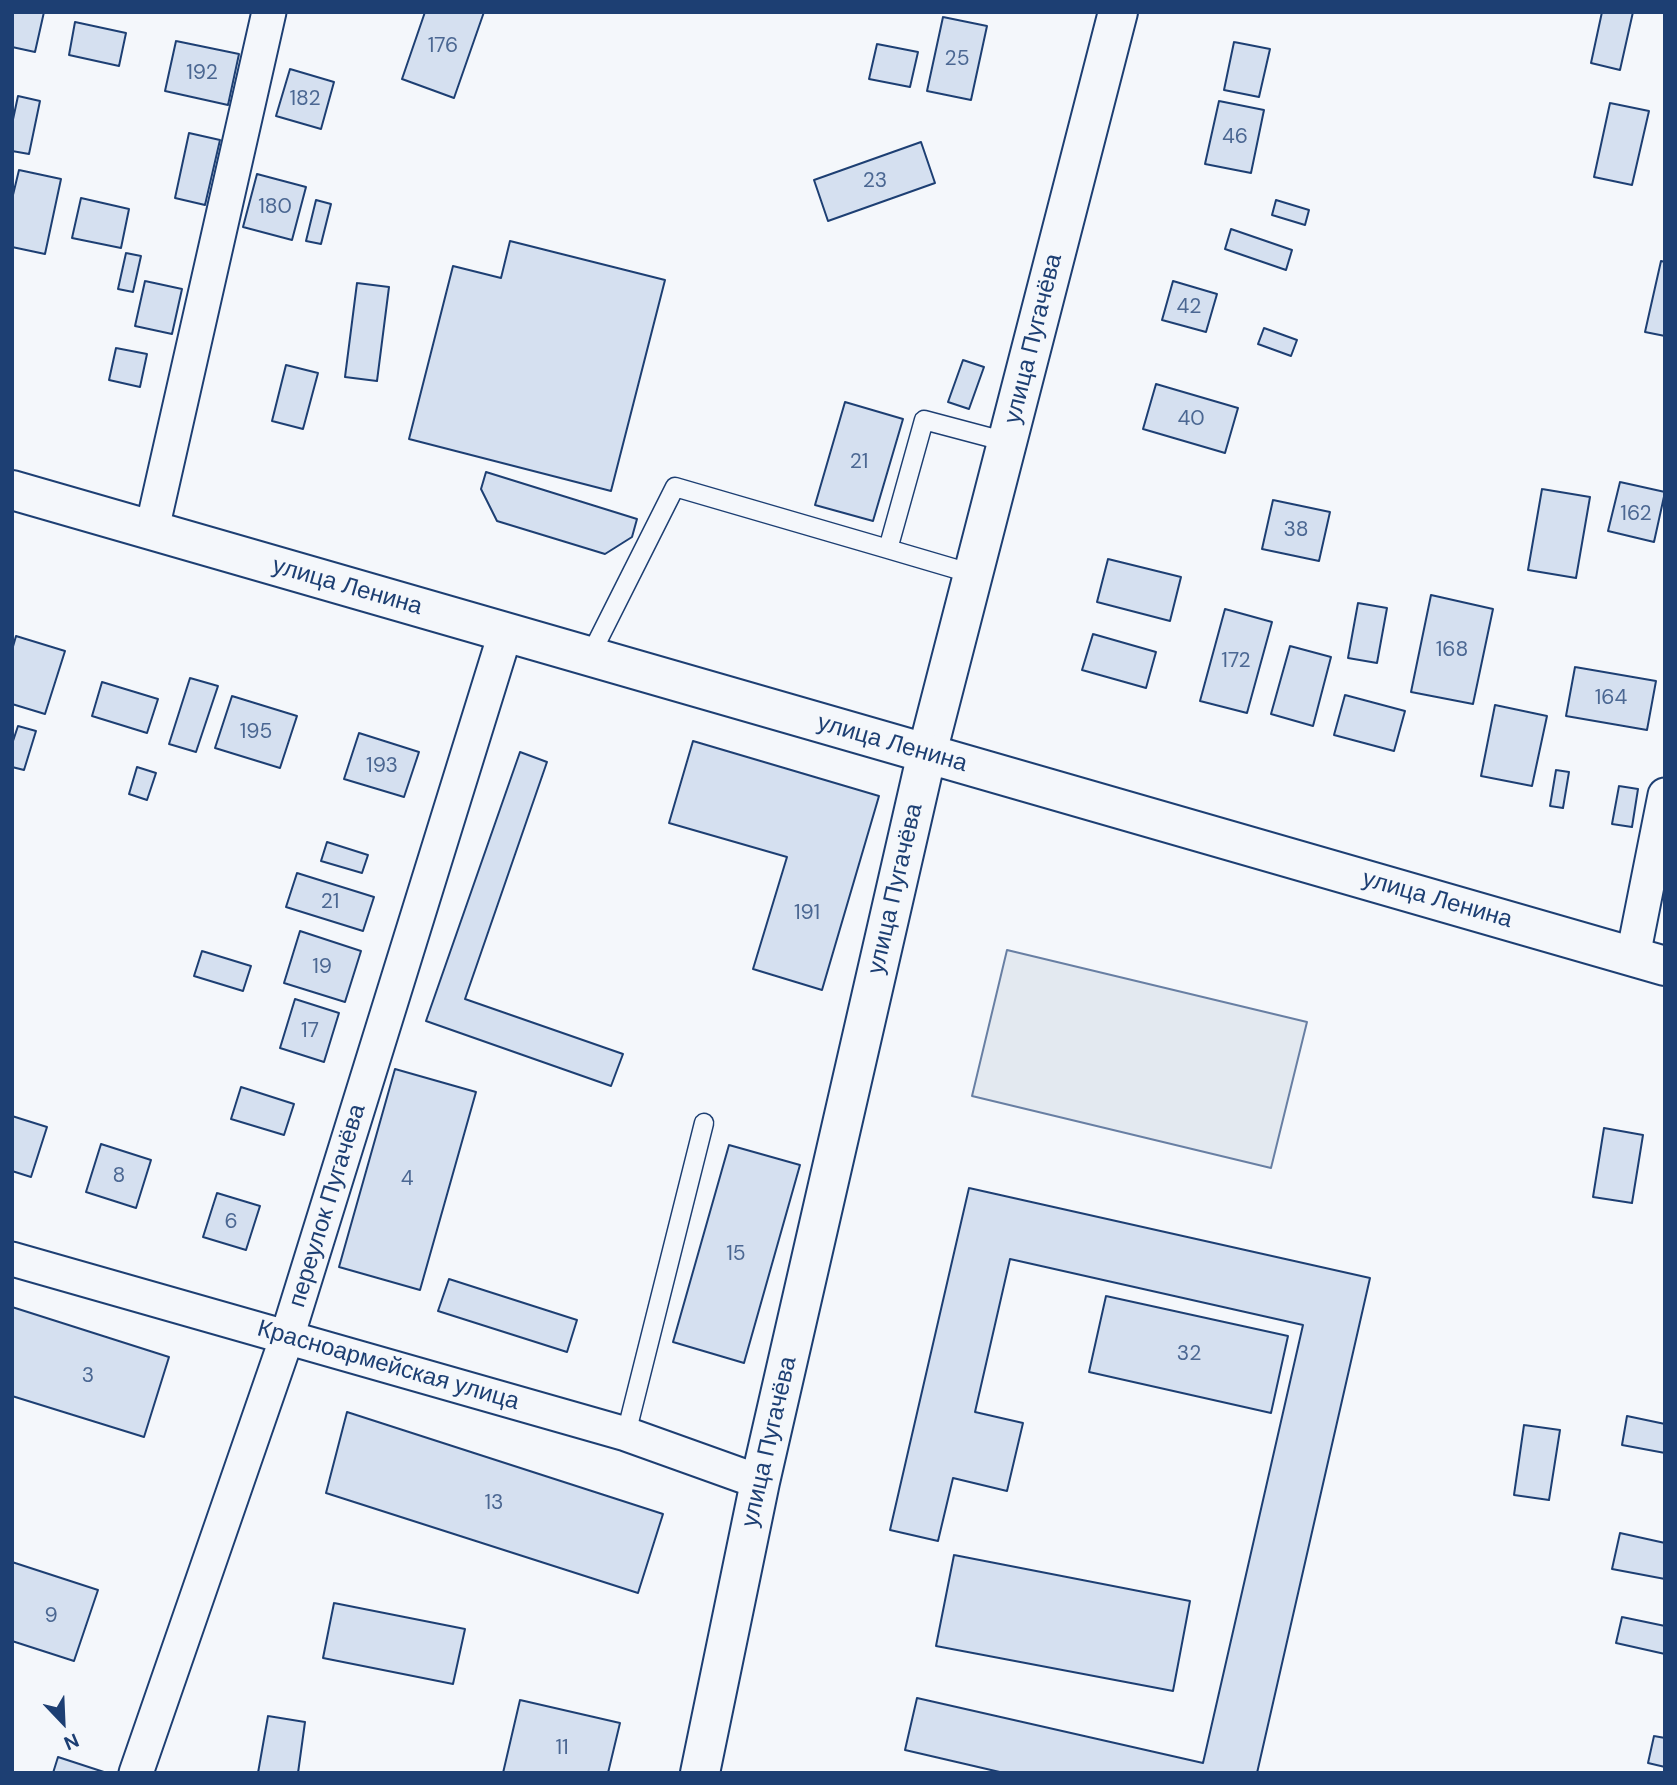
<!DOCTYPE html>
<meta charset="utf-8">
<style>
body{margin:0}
#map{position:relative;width:1677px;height:1785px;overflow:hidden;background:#f4f7fb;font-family:"DM Sans",sans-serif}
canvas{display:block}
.frame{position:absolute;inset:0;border:14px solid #1d3f73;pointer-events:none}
.north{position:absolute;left:28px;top:1687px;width:70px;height:70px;-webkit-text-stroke:5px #f4f7fb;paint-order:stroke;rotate:157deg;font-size:19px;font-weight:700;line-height:28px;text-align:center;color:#1d3f73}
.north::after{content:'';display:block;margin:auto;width:24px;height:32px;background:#1d3f73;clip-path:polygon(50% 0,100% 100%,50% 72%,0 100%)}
</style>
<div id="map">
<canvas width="1677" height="1785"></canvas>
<div class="frame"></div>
<div class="north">N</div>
</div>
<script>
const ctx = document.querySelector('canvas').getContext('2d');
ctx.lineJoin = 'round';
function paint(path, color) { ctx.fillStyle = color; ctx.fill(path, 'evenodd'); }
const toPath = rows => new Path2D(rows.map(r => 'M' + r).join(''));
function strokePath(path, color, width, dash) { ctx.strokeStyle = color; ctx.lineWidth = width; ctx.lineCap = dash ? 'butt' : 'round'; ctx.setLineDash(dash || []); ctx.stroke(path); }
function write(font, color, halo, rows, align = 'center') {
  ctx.font = font + ' "DM Sans",sans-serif'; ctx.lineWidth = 5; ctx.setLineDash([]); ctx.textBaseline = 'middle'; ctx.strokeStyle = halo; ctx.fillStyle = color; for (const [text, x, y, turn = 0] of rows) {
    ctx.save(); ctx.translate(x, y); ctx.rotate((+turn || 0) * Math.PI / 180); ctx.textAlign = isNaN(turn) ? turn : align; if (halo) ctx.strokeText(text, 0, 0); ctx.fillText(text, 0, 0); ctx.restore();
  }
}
const green = toPath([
 [1007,950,1307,1022,1271,1168,972,1096,1007,950]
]);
const building = toPath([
 [12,12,44,12,35,52,12,47,12,12],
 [425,12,484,12,454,98,402,79,425,12],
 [1602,12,1633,12,1620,70,1591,63,1602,12],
 [943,17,987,26,971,100,927,91,943,17],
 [75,22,126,33,119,66,69,55,75,22],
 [176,41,239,54,228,105,165,91,176,41],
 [1234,42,1270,49,1259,97,1224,90,1234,42],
 [877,44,918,52,910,87,869,79,877,44],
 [290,69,334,82,321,129,276,116,290,69],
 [18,96,40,101,29,154,12,151,12,124,18,96],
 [1219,101,1264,110,1251,173,1205,164,1219,101],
 [1610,103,1649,111,1632,185,1594,177,1610,103],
 [189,133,220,140,205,205,175,198,189,133],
 [921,142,935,183,828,221,814,180,921,142],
 [19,170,61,179,45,254,12,247,12,199,19,170],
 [257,174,306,187,292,240,243,227,257,174],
 [81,198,129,209,121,248,72,238,81,198],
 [316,200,331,204,321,244,306,241,316,200],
 [1276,200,1309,210,1305,225,1272,215,1276,200],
 [1231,229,1292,250,1286,270,1225,249,1231,229],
 [510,241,665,280,611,491,409,439,453,266,501,278,510,241],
 [126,253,141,256,133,292,118,289,126,253],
 [1661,261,1665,262,1665,336,1645,332,1661,261],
 [145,281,182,289,172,334,135,326,145,281],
 [1173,281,1217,294,1206,332,1162,320,1173,281],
 [357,283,389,287,377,381,345,377,357,283],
 [1264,328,1297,340,1291,356,1258,344,1264,328],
 [116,348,147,354,140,387,109,380,116,348],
 [963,360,984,367,969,409,948,402,963,360],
 [286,365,318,373,303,429,272,421,286,365],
 [1156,384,1238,408,1225,453,1143,429,1156,384],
 [845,402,903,419,873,521,815,505,845,402],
 [486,472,637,519,632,537,605,554,497,521,481,489,486,472],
 [1620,482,1665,492,1654,542,1608,531,1620,482],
 [1542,489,1590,497,1576,578,1528,570,1542,489],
 [1273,500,1330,512,1319,561,1262,549,1273,500],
 [1108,559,1181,577,1170,621,1097,602,1108,559],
 [1431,595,1493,609,1473,704,1411,692,1431,595],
 [1358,603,1387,608,1377,663,1348,658,1358,603],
 [1225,609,1272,622,1247,713,1200,701,1225,609],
 [1093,634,1156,652,1146,688,1082,670,1093,634],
 [16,636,65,651,45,714,12,704,12,650,16,636],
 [1290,646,1331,657,1313,726,1271,714,1290,646],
 [1575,667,1656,681,1647,730,1566,716,1575,667],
 [190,678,218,686,196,752,169,744,190,678],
 [102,682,158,699,147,733,92,716,102,682],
 [1345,695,1405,711,1394,751,1334,735,1345,695],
 [232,696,297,716,280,768,215,748,232,696],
 [1495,705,1547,716,1532,786,1481,776,1495,705],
 [18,726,36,731,24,770,12,767,12,744,18,726],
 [359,733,419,752,404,797,344,779,359,733],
 [693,741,879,796,822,990,753,969,787,857,669,823,693,741],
 [520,752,547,762,465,999,623,1054,611,1086,426,1021,520,752],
 [137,767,156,773,147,800,129,794,137,767],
 [1556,770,1569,772,1563,808,1550,806,1556,770],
 [1619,786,1638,789,1632,827,1612,824,1619,786],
 [327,842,368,855,362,873,321,861,327,842],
 [297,873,374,897,363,931,286,907,297,873],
 [300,931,361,951,345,1002,284,983,300,931],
 [202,951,251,966,243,991,194,976,202,951],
 [295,999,339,1013,324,1062,280,1048,295,999],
 [395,1069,476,1092,420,1290,339,1267,395,1069],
 [241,1087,294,1104,284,1135,231,1119,241,1087],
 [12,1116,47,1127,31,1177,12,1171,12,1116],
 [1604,1128,1643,1135,1632,1203,1593,1197,1604,1128],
 [101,1144,151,1160,136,1208,86,1192,101,1144],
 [729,1145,800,1165,744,1363,673,1342,729,1145],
 [969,1188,1370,1278,1257,1773,1004,1773,905,1750,917,1698,1203,1763,1303,1325,1010,1259,975,1412,1023,1423,1007,1491,953,1478,938,1541,890,1530,969,1188],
 [217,1193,260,1206,246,1250,203,1237,217,1193],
 [449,1279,577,1320,567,1352,438,1311,449,1279],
 [1106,1296,1288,1336,1271,1413,1089,1372,1106,1296],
 [12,1307,169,1357,144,1437,12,1396,12,1307],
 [347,1412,663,1514,638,1593,326,1493,347,1412],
 [1627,1416,1665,1424,1665,1453,1622,1445,1627,1416],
 [1524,1425,1560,1430,1549,1500,1514,1495,1524,1425],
 [1620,1533,1665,1543,1665,1579,1612,1569,1620,1533],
 [954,1555,1190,1601,1173,1691,936,1646,954,1555],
 [12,1562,98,1590,74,1661,12,1641,12,1562],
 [334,1603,465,1629,453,1684,323,1658,334,1603],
 [1622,1617,1665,1626,1665,1654,1616,1643,1622,1617],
 [520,1700,620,1723,608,1773,503,1773,520,1700],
 [268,1716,305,1722,298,1773,258,1773,268,1716],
 [1654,1736,1665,1738,1665,1767,1648,1763,1654,1736],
 [58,1757,107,1773,53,1773,58,1757]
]);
const service = toPath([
 [973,574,888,549,924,420,1007,442],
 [589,658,675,487,888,549],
 [626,1434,704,1123]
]);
const minor = toPath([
 [152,529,269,12],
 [1633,956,1665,795],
 [12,1259,626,1434,760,1482],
 [136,1773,287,1337,505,634]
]);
const tertiary = toPath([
 [927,753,1118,12]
]);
const secondary = toPath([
 [12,490,1665,966],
 [700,1773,760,1482,927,753]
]);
const numberNames = [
 ["176",443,46],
 ["25",957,59],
 ["192",202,73],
 ["182",305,99],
 ["46",1235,137],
 ["23",875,181],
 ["180",275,207],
 ["42",1189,307],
 ["40",1191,419],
 ["21",859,462],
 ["162",1636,514],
 ["38",1296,530],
 ["168",1452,650],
 ["172",1236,661],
 ["164",1611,698],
 ["195",256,732],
 ["193",382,766],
 ["21",330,902],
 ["191",807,913],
 ["19",322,967],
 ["17",310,1031],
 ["8",119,1176],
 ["4",407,1179],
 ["6",231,1222],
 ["15",736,1254],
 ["32",1189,1354],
 ["3",88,1376],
 ["13",494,1503],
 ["9",51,1616],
 ["11",562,1748]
];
const streetNames = [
 ["улица Пугачёва",1034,339,-76],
 ["улица Ленина",347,587,16],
 ["улица Ленина",892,744,16],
 ["улица Пугачёва",896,889,-77],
 ["улица Ленина",1437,900,16],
 ["переулок Пугачёва",328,1206,-73],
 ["Красноармейская улица",388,1366,16],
 ["улица Пугачёва",770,1442,-77]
];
paint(green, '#e3e9f0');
strokePath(green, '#687fa3', 2);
paint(building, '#d5e0f0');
strokePath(building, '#1d3f73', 2);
strokePath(service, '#1d3f73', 21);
strokePath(minor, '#1d3f73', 37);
strokePath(tertiary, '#1d3f73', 42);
strokePath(secondary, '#1d3f73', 42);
strokePath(service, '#f4f7fb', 18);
strokePath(minor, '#f4f7fb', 33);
strokePath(tertiary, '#f4f7fb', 38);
strokePath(secondary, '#f4f7fb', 38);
write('21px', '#4b6792', null, numberNames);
write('24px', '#1d3f73', '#f4f7fb', streetNames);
</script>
